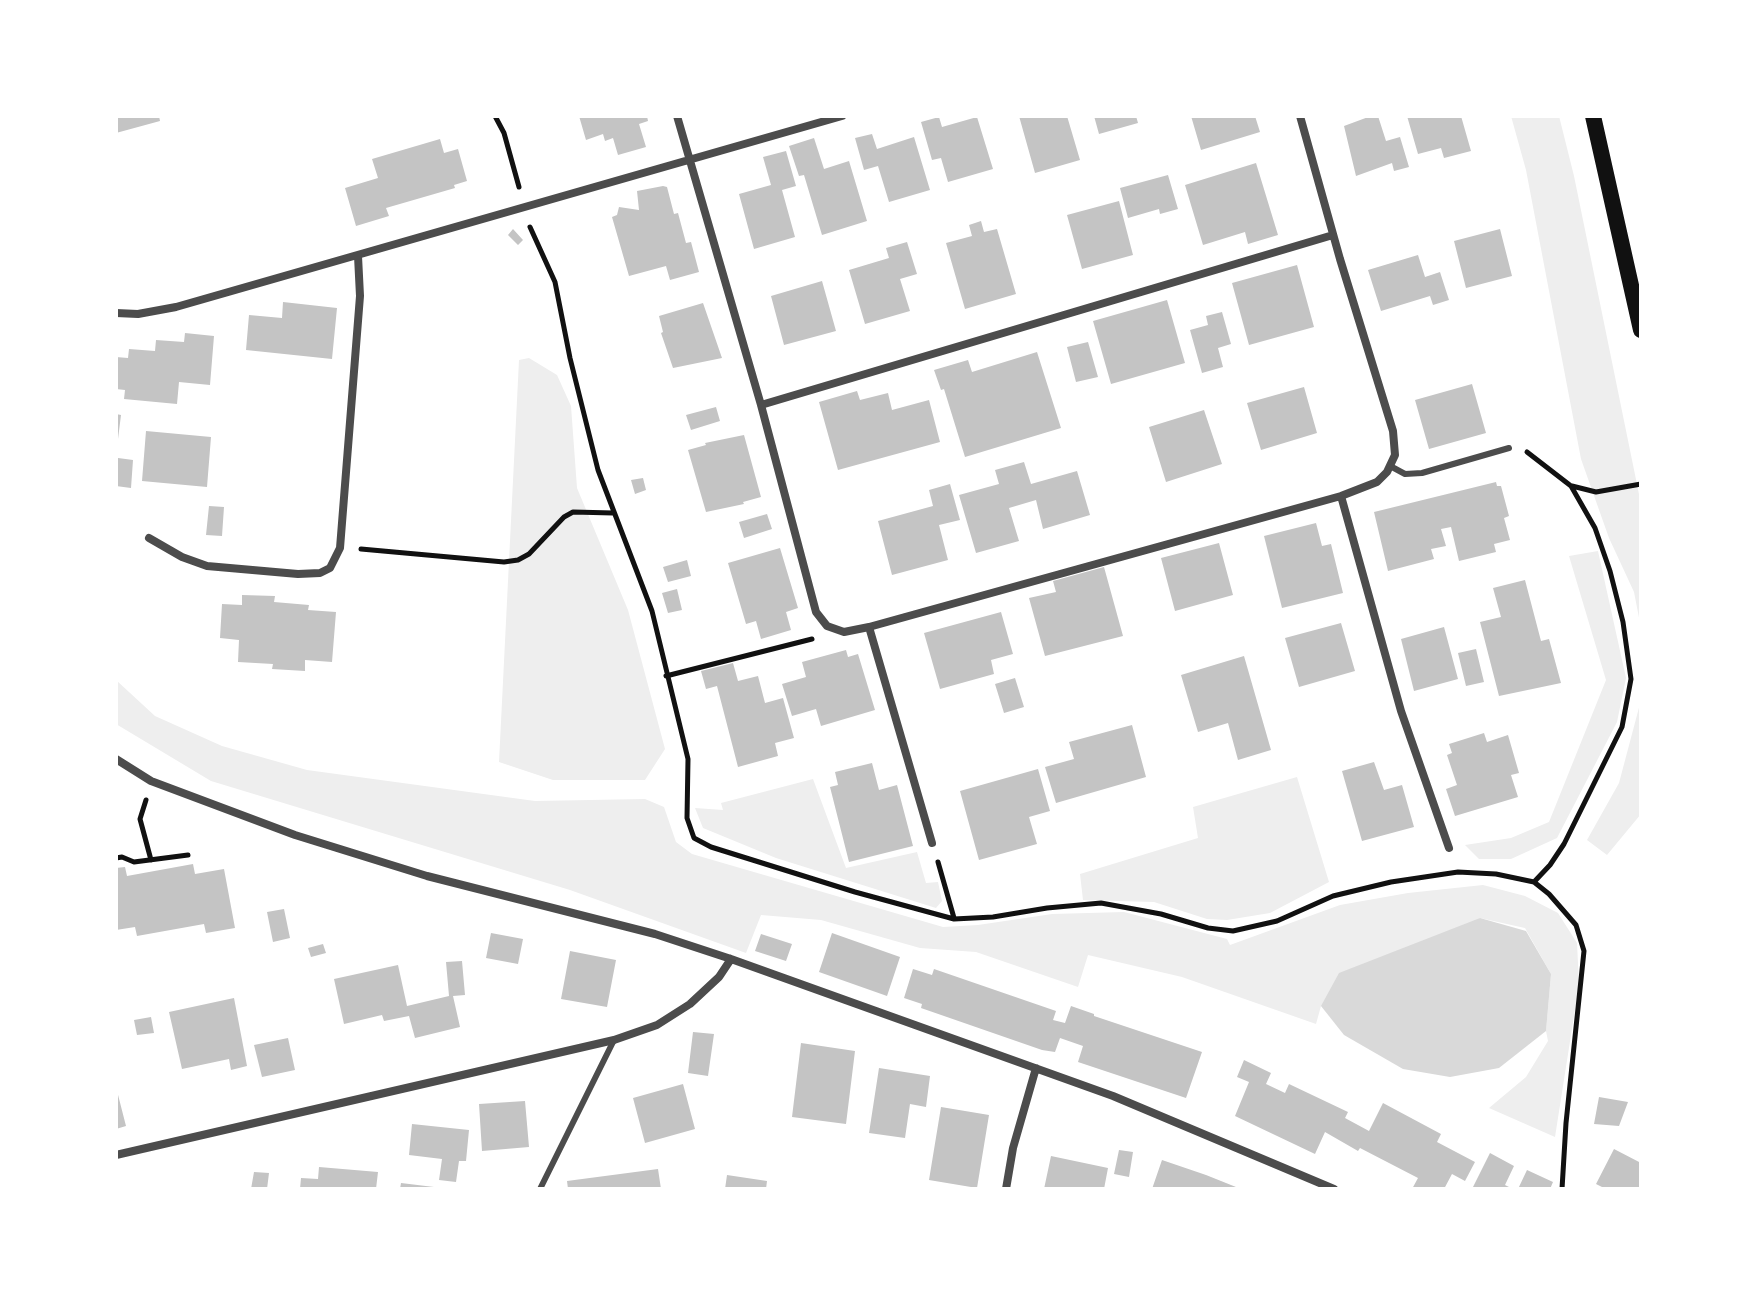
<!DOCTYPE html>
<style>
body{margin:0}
#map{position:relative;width:1757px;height:1305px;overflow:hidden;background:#fff;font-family:"Fira Sans",sans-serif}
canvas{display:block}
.frame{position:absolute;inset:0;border:118px solid #fff;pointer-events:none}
</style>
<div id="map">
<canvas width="1757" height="1305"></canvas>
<div class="frame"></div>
</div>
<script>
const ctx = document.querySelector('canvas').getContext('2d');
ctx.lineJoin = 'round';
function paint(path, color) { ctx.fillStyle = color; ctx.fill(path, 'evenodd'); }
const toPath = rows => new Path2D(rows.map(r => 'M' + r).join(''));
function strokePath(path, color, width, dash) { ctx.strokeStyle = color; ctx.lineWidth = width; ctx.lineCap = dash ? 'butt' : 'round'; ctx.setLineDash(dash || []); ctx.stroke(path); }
const green = toPath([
 [1511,116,1559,116,1574,176,1641,504,1641,628,1634,592,1609,538,1581,459,1526,170],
 [529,358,557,375,571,406,577,488,628,610,665,749,645,780,553,780,499,762,519,360],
 [1598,551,1626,678,1617,722,1557,838,1511,859,1479,859,1465,845,1511,838,1549,822,1606,680,1569,556],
 [116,680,155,716,222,746,307,770,535,801,645,799,664,807,676,842,692,854,943,927,978,925,1052,914,1124,912,1227,939,1230,945,1340,905,1408,893,1483,885,1525,896,1558,913,1577,943,1579,984,1555,1137,1489,1108,1526,1077,1548,1041,1546,1031,1551,974,1525,928,1480,918,1321,1006,1316,1024,1182,977,1088,955,1078,987,976,952,920,948,821,920,761,915,746,953,570,890,211,781,116,724],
 [1641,700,1641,814,1607,855,1587,840,1619,783],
 [1297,777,1329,882,1270,913,1227,920,1207,919,1154,902,1083,900,1080,874,1198,838,1193,807],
 [813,779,846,868,917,852,926,883,938,882,942,901,936,908,776,858,703,828,695,808,723,810,721,803]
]);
const water = toPath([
 [1480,918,1526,931,1551,974,1546,1031,1499,1068,1450,1077,1403,1069,1344,1035,1321,1006,1339,973]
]);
const building = toPath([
 [116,116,159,116,160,121,116,133],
 [579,116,647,116,648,121,639,124,646,147,618,155,613,138,605,141,603,134,586,140],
 [1019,116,1067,116,1080,160,1035,173],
 [1094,116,1136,116,1138,123,1099,134],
 [1191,116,1255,116,1260,132,1201,150],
 [1371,116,1378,116,1386,141,1400,137,1409,167,1394,171,1392,163,1356,176,1344,126],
 [1407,116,1461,116,1471,151,1444,158,1441,148,1418,154],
 [939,117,942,127,977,117,993,169,948,182,941,158,932,160,921,122],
 [872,134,877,149,914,137,930,190,889,202,878,166,864,170,855,138],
 [814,138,824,169,849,161,867,221,822,235,804,175,799,176,789,146],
 [440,139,444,153,458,149,467,181,454,185,455,188,386,208,389,216,356,226,345,188,378,178,372,159],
 [786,151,796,186,782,190,795,237,754,249,739,194,771,185,763,157],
 [1256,163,1278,235,1248,244,1245,232,1203,245,1185,185],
 [1168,175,1178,209,1160,214,1159,209,1128,218,1120,188],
 [663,186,667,187,674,214,678,213,686,243,691,242,699,272,670,280,666,266,629,276,612,217,617,215,619,207,639,210,637,191],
 [1119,201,1133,255,1082,269,1067,215],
 [981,221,984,232,997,229,1016,294,965,309,946,243,972,236,969,225],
 [513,229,523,240,518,245,508,235],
 [1500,229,1512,276,1466,288,1454,241],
 [907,242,917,274,900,279,910,311,865,324,849,270,889,258,886,248],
 [1418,255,1425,277,1440,272,1449,300,1433,305,1430,296,1381,311,1368,270],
 [1297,265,1314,327,1249,345,1232,283],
 [822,281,836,331,784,345,771,296],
 [1167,300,1185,363,1111,384,1093,321],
 [283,302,337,308,332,359,246,350,249,315,282,318],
 [703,303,722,358,673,368,661,333,663,332,659,316],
 [1222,312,1231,344,1218,348,1223,367,1202,373,1190,330,1208,325,1206,316],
 [185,333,214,336,210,385,179,382,177,404,124,399,125,390,116,389,116,357,128,358,129,349,155,351,156,340,184,342],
 [1088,342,1098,377,1076,382,1067,347],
 [1037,352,1061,428,965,457,944,389,941,390,934,370,968,360,972,372],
 [1472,384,1486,433,1429,449,1415,400],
 [1304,387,1317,433,1261,450,1247,403],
 [857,391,860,400,888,393,892,410,929,400,940,442,838,470,819,402],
 [716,407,720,421,691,430,686,415],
 [1204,410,1222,464,1166,482,1149,427],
 [116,414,121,415,118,439,116,439],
 [146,431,211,437,207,487,142,481],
 [744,435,761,497,743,502,744,504,706,512,688,450,706,445,705,443],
 [118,458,133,460,131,488,116,486],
 [1024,462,1031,484,1077,471,1090,515,1043,529,1036,500,1009,508,1019,541,976,553,959,495,999,484,995,470],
 [643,478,646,490,635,494,631,480],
 [1496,482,1497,486,1501,486,1509,516,1504,518,1510,540,1494,544,1496,552,1459,561,1451,527,1441,529,1446,546,1431,549,1434,559,1388,571,1374,512],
 [950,484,960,520,939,525,948,560,892,575,878,521,933,506,929,490],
 [209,506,224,507,222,536,206,535],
 [767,514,772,529,744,538,739,522],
 [1316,523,1322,546,1331,544,1343,593,1282,608,1264,536],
 [1219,543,1233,595,1175,611,1161,558],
 [780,548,798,608,786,612,791,630,761,639,756,621,746,624,728,563],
 [687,560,691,576,668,582,663,567],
 [1104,567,1123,636,1045,656,1029,598,1056,592,1053,581],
 [1525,580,1541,641,1549,639,1561,683,1499,696,1480,622,1501,617,1493,588],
 [677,589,682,610,668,613,662,593],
 [242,595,275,596,274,602,309,605,308,610,336,612,332,662,305,660,305,671,272,669,273,664,238,662,239,640,220,638,222,604,242,605],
 [1001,612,1013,654,991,660,994,674,940,689,924,633],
 [1341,623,1355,671,1299,687,1285,638],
 [1444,627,1458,679,1414,691,1401,639],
 [1476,649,1484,682,1466,686,1458,653],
 [846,650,848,657,858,654,875,710,821,726,816,709,792,716,782,684,806,677,802,662],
 [1244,656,1271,750,1238,760,1228,723,1198,732,1181,675],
 [733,663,738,681,758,676,765,703,783,698,794,738,775,743,778,756,738,767,717,686,706,689,701,671],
 [1015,678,1024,707,1004,713,995,684],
 [1132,725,1146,777,1056,803,1045,767,1074,759,1069,742],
 [1484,733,1487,742,1508,735,1519,773,1511,775,1518,797,1455,816,1446,789,1457,785,1447,755,1452,753,1449,744],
 [1374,762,1384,790,1402,785,1414,827,1362,841,1342,771],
 [872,763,879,790,897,785,913,846,849,862,830,787,838,785,835,772],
 [1038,769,1050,811,1029,817,1037,844,979,860,960,791],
 [193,864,195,874,224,869,235,928,206,933,204,924,137,936,135,927,116,930,116,868,125,867,127,876],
 [284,909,290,938,273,942,267,912],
 [491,933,523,939,518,964,486,958],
 [832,933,900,957,887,996,819,972],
 [761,934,792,944,786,961,755,951],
 [323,944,326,953,311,957,308,948],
 [570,951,616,960,607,1007,561,999],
 [462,961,465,995,453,996,460,1027,415,1038,409,1016,384,1021,382,1015,344,1024,334,979,398,965,407,1006,449,996,446,962],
 [913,969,932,975,934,969,1056,1011,1053,1020,1065,1023,1071,1006,1094,1014,1094,1016,1202,1052,1186,1098,1078,1062,1083,1046,1060,1038,1055,1052,1042,1050,921,1008,922,1004,904,998],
 [234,998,247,1066,231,1070,229,1059,182,1069,169,1012],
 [151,1017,154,1033,137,1035,134,1020],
 [693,1032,714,1034,708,1076,688,1073],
 [288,1038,295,1070,262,1077,254,1045],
 [801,1043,855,1051,846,1124,792,1117],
 [1244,1060,1271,1073,1266,1084,1285,1093,1289,1084,1348,1112,1345,1118,1369,1131,1383,1103,1441,1134,1437,1142,1475,1162,1465,1181,1452,1174,1444,1189,1412,1189,1418,1178,1360,1148,1358,1151,1325,1132,1315,1154,1235,1116,1249,1082,1237,1077],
 [879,1068,930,1076,926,1107,910,1104,905,1138,869,1133],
 [683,1084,695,1129,645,1143,633,1098],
 [116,1087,126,1126,116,1129],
 [1599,1097,1628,1102,1619,1126,1594,1124],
 [525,1101,529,1147,482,1151,479,1104],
 [941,1107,989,1115,977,1188,929,1180],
 [412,1124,469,1130,466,1161,459,1161,456,1182,439,1180,442,1159,409,1155],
 [1614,1149,1641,1163,1641,1189,1606,1189,1596,1184],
 [1119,1150,1133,1152,1129,1177,1114,1174],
 [1490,1153,1514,1166,1505,1185,1513,1189,1472,1189],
 [1051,1156,1108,1168,1104,1189,1044,1189],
 [1162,1160,1206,1175,1241,1189,1152,1189],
 [319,1167,378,1172,376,1189,300,1189,301,1178,318,1179],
 [658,1169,661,1189,568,1189,567,1181],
 [1527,1170,1553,1182,1550,1189,1518,1189],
 [254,1172,269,1173,267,1189,251,1189],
 [727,1175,767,1181,766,1189,725,1189],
 [401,1183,434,1187,434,1189,400,1189]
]);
const path = toPath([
 [495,116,504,133,519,187],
 [530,227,555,282,570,358,598,470,652,611,688,759,687,818,694,838,711,847,855,892,954,919,993,917,1047,908,1101,903,1161,914,1208,928,1233,931,1277,921,1333,896,1391,882,1458,872,1496,874,1534,882,1549,894,1576,925,1584,951,1566,1123,1562,1189],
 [1527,452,1571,486,1595,528,1610,571,1623,622,1631,679,1622,727,1564,844,1550,865,1534,882],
 [1572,486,1596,492,1641,484],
 [361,549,504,562,518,560,529,554,564,517,573,512,613,513],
 [666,676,812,639],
 [146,800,140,819,151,860],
 [116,858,122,857,134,862,188,855],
 [938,862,954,918]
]);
const service = toPath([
 [1392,467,1405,474,1422,473,1509,448],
 [540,1189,614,1040]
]);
const minor = toPath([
 [677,116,761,405,816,612,827,626,844,632,869,627,1341,496,1377,482,1387,472,1395,455,1393,431,1340,259,1300,116],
 [116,313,138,314,176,307,842,116],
 [761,405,1333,235],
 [1341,496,1401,711,1449,848],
 [149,538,182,557,207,566,298,574,320,573,330,568,340,548,360,296,358,256],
 [869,627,932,843],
 [116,759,151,781,295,835,427,876,655,934,731,959,1113,1096,1334,1189],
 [116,1155,614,1040,657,1025,690,1004,719,977,731,959],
 [1006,1189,1013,1148,1036,1068]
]);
const secondary = toPath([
 [1593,116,1641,330]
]);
paint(green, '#eee');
paint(water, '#d9d9d9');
paint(building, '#c4c4c4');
strokePath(path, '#111', 5);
strokePath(service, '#4c4c4c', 6);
strokePath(minor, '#4c4c4c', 8);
strokePath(secondary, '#111', 16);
</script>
